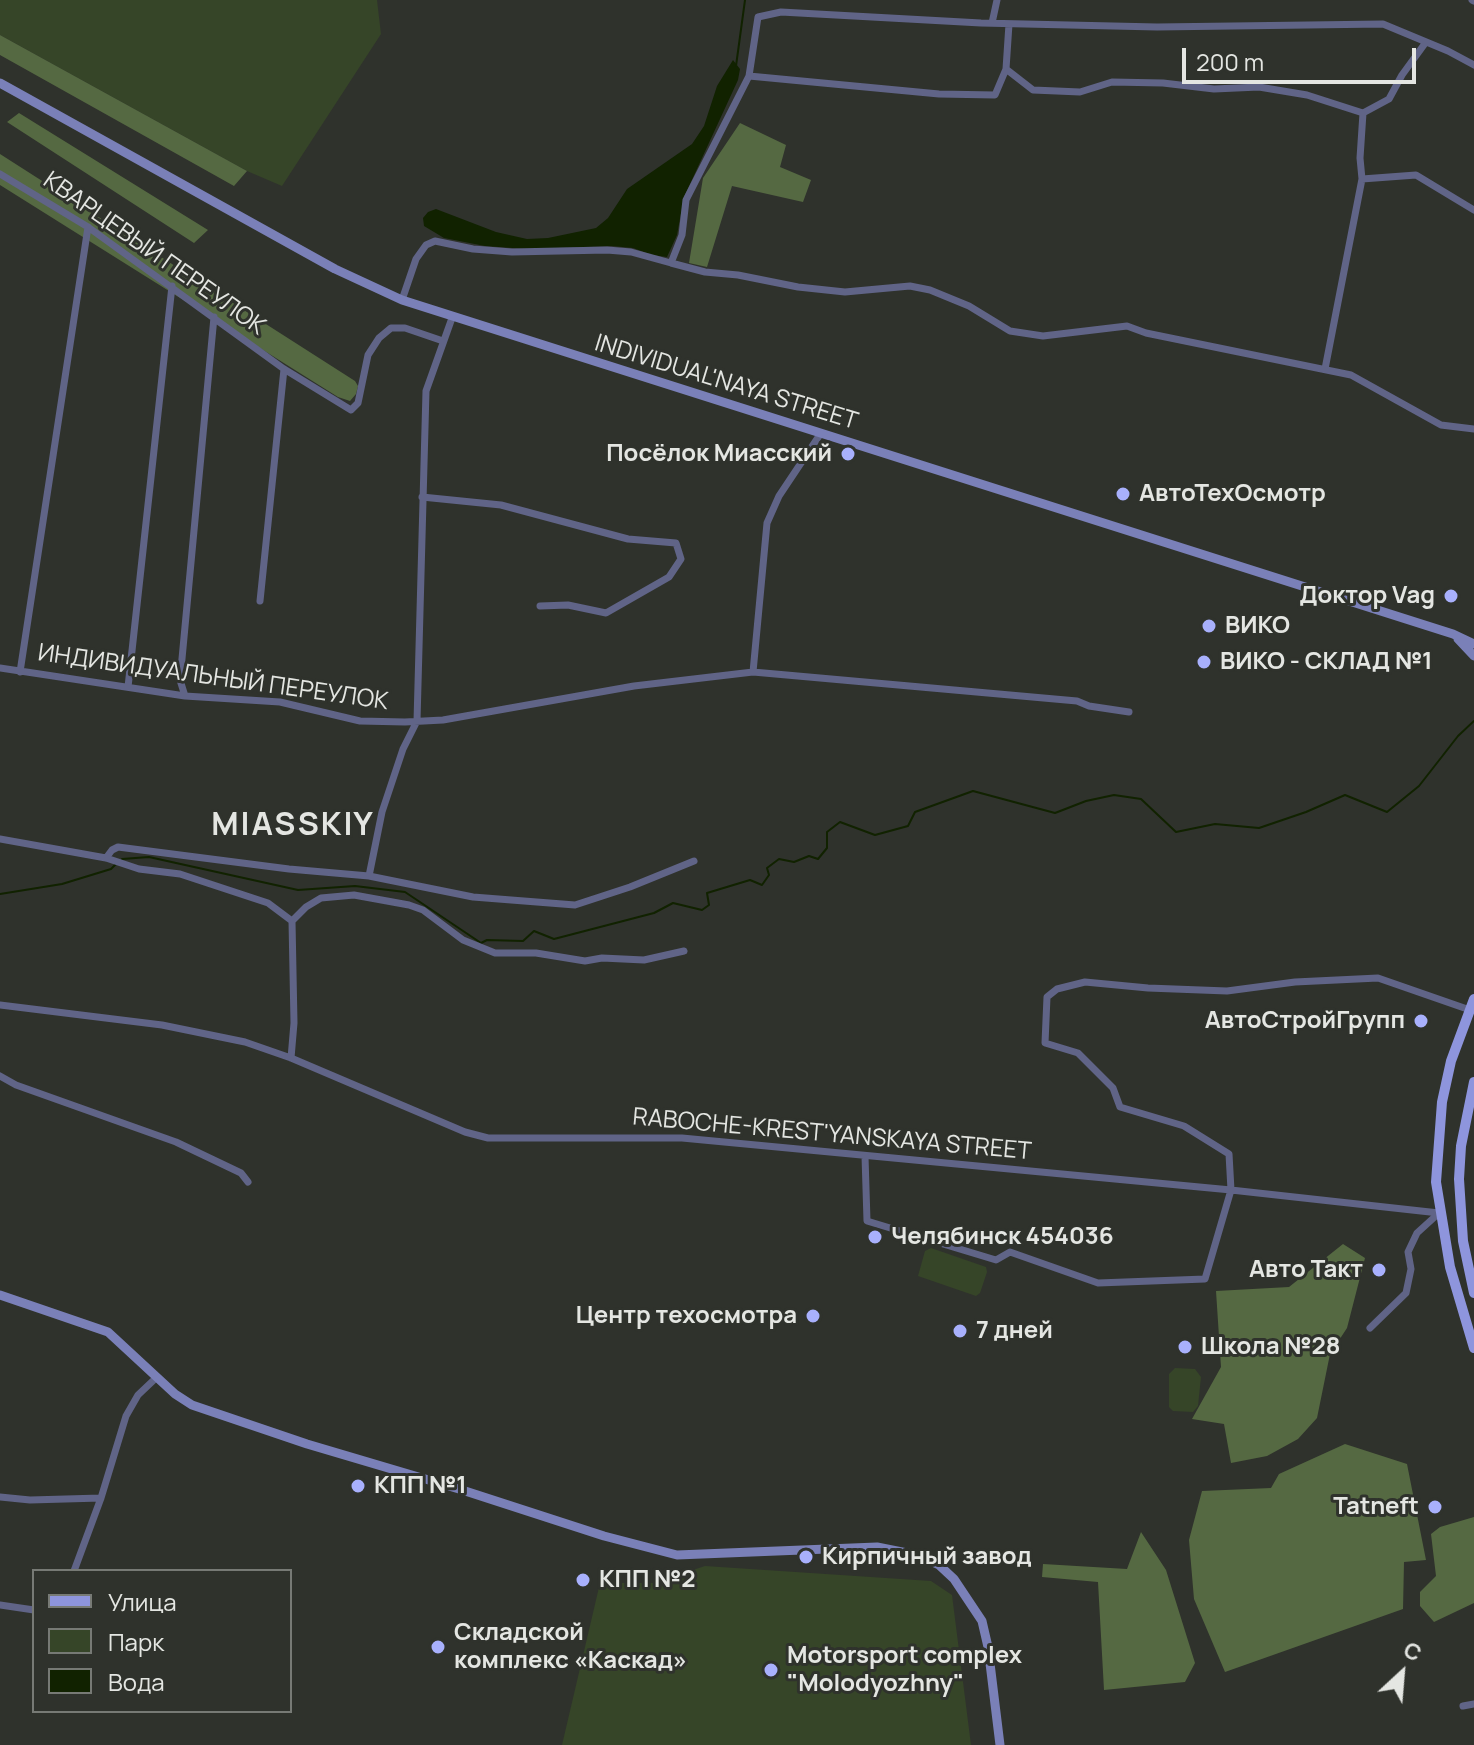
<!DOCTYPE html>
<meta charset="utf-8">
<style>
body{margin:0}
#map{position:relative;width:1474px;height:1745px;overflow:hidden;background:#2f322c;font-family:Manrope,sans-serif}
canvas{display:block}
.legend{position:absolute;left:32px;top:1569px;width:260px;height:144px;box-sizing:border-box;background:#2f322c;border:2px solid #777a75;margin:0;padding:10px 14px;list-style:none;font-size:24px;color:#e4e6e2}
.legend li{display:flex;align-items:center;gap:16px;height:40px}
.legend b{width:40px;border:2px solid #777a75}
.north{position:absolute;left:1362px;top:1633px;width:80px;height:80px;-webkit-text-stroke:6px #2f322c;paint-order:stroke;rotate:26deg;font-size:22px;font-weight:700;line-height:32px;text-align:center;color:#e4e6e2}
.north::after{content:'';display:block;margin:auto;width:28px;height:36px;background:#e4e6e2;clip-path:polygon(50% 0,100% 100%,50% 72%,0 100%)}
.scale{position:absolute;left:1182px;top:48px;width:234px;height:36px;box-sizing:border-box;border:4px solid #e4e6e2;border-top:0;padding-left:10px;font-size:24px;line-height:28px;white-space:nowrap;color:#e4e6e2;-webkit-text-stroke:6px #2f322c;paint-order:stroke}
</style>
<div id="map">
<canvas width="1474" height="1745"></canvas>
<ul class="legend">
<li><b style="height:10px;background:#8e95dd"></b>Улица</li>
<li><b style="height:22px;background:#364528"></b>Парк</li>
<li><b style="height:22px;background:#120"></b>Вода</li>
</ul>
<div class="north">С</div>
<div class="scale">200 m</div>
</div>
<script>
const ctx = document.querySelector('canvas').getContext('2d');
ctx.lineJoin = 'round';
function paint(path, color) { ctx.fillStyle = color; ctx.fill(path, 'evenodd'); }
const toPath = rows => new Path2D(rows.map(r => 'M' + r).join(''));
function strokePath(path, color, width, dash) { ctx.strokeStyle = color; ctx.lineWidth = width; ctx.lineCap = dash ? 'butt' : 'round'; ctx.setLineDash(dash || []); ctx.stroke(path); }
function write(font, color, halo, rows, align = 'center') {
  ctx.font = font + ' Manrope,sans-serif'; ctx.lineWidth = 6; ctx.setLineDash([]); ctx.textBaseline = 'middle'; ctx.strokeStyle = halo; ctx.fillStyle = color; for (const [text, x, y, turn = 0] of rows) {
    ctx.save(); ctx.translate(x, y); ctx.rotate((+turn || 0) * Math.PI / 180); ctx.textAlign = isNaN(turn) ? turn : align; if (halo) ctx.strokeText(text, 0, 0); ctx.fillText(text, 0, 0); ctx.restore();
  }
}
const green = toPath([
 [0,0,377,0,381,34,282,186,247,171,0,35],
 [931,1248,986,1267,987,1272,980,1293,976,1296,918,1276,925,1251],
 [1175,1368,1195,1369,1201,1377,1198,1406,1193,1412,1173,1411,1169,1407,1169,1374],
 [705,1566,931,1581,952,1595,971,1745,562,1745,600,1583,654,1583]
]);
const forest = toPath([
 [0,35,247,171,234,186,0,55],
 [19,113,208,230,194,243,7,122],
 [740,123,786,145,780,167,811,180,803,202,732,186,707,267,689,263,703,178],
 [0,154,355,381,358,386,356,394,350,401,338,397,0,185],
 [1343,1244,1365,1258,1347,1328,1330,1354,1317,1418,1298,1439,1267,1456,1231,1463,1224,1424,1192,1419,1221,1367,1216,1291,1289,1287],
 [1345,1444,1407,1464,1426,1560,1404,1562,1403,1609,1225,1672,1194,1599,1189,1540,1202,1491,1271,1488,1279,1474],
 [1474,1517,1474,1603,1434,1622,1420,1606,1420,1592,1436,1576,1431,1534,1440,1527],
 [1141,1532,1166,1570,1195,1663,1185,1682,1104,1690,1098,1582,1042,1577,1043,1564,1127,1569]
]);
const water = toPath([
 [733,60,740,69,738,80,684,197,677,235,667,257,652,255,633,248,612,246,526,249,485,246,444,238,424,226,423,218,428,212,436,209,496,232,527,239,548,238,596,228,608,218,627,189,692,144,704,126,717,86]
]);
const stream = toPath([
 [736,66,745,0],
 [122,859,149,857,298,890,355,886,405,892,481,943,487,940,523,941,534,931,554,939,654,913,673,903,702,910,709,905,707,893,750,880,762,885,769,875,767,868,779,859,794,862,809,856,818,859,827,848,827,832,840,822,875,835,908,826,915,812,973,791,1055,813,1086,801,1114,795,1141,799,1176,832,1215,824,1259,828,1306,812,1345,795,1387,812,1419,786,1458,736,1474,721],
 [0,894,62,884,111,869,117,863]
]);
const street = toPath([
 [1472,0,1474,1],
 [992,23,997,0],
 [1009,24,1006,69,1033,90,1080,92,1112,82,1163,83,1214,89,1259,87,1307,95,1363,113],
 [749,76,939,94,995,95,1006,69],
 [0,174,88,227,284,369,351,410,358,403,368,355,379,338,391,328,405,328,443,341],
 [1362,179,1416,175,1474,210],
 [671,263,705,272,738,275,798,287,845,292,910,286,930,290,969,306,1010,331,1043,336,1127,326,1146,333,1351,375,1441,425,1474,429],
 [402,300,416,259,426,245,435,241,473,249,512,252,607,250,631,252,671,263,682,235,686,200,749,76,758,17,781,12,981,23,1157,27,1383,24,1448,51,1474,65],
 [1325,369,1362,179,1360,158,1363,113,1389,99,1402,75,1426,42],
 [422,497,501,505,628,539,676,543,681,559,669,577,606,613,568,605,540,606],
 [260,601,284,369],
 [0,668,185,696,280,702,360,721,405,722,443,720,634,686,753,672,1077,701,1089,706,1129,712],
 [20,672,88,227],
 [753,672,767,523,779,496,821,433],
 [128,687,172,286],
 [185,696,180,680,214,317],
 [0,839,106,858,139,869,180,874,268,903,292,921,306,907,321,898,354,895,409,905,423,910,463,940,495,953,536,953,585,961,602,958,644,960,684,951],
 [106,858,112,850,118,847,289,869,369,876,473,897,575,905,630,887,694,861],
 [369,876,382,812,403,749,417,721,426,391,452,318],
 [0,1005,162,1025,245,1042,291,1058,465,1132,488,1138,682,1138,1231,1190,1439,1213],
 [291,1058,294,1023,292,921],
 [0,1076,16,1085,176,1142,241,1173,248,1182],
 [865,1156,867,1221,996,1260,1010,1252,1098,1283,1205,1279,1231,1190,1229,1154,1184,1126,1120,1107,1113,1088,1078,1053,1045,1043,1047,997,1057,989,1085,982,1148,988,1227,991,1295,982,1378,978,1470,1010],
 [1370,1328,1406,1293,1411,1269,1408,1252,1417,1233,1439,1213],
 [0,1497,30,1500,101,1498],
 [74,1571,101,1498,126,1416,138,1395,157,1377],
 [0,1605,34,1610],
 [1463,1706,1474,1704]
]);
const secondary = toPath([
 [0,83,335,269,402,300,1453,634,1474,644],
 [1458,639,1474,656],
 [0,1295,108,1332,175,1394,192,1405,307,1444,459,1489,604,1536,677,1555,877,1547,917,1555,939,1565,954,1579,982,1621,988,1647,1000,1745]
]);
const primary = toPath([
 [1474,999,1451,1061,1442,1102,1436,1182,1450,1267,1474,1348],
 [1474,1082,1461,1146,1459,1179,1463,1241,1474,1293]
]);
const markers = [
 [848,454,8,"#a8b0fc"],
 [1123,494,8,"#a8b0fc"],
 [1451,596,8,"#a8b0fc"],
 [1209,626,8,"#a8b0fc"],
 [1204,662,8,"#a8b0fc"],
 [1421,1021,8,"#a8b0fc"],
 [875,1237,8,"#a8b0fc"],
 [1379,1270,8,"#a8b0fc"],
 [813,1316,8,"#a8b0fc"],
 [960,1331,8,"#a8b0fc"],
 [1185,1347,8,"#a8b0fc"],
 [358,1486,8,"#a8b0fc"],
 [1435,1507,8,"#a8b0fc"],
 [806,1557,8,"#a8b0fc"],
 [583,1580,8,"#a8b0fc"],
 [438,1647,8,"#a8b0fc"],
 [771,1670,8,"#a8b0fc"]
];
const streetNames = [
 ["КВАРЦЕВЫЙ ПЕРЕУЛОК",154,254,35],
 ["INDIVIDUAL'NAYA STREET",726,383,17],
 ["ИНДИВИДУАЛЬНЫЙ ПЕРЕУЛОК",213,678,8],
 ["RABOCHE-KREST'YANSKAYA STREET",832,1135,5]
];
const poiNames = [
 ["Посёлок Миасский",832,454,"right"],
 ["АвтоТехОсмотр",1139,494],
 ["Доктор Vag",1435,596,"right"],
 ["ВИКО",1225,626],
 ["ВИКО - СКЛАД №1",1220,662],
 ["АвтоСтройГрупп",1405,1021,"right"],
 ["Челябинск 454036",891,1237],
 ["Авто Такт",1363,1270,"right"],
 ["Центр техосмотра",797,1316,"right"],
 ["7 дней",976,1331],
 ["Школа №28",1201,1347],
 ["КПП №1",374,1486],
 ["Tatneft",1419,1507,"right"],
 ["Кирпичный завод",822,1557],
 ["КПП №2",599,1580],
 ["Складской",454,1633],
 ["комплекс «Каскад»",454,1661],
 ["Motorsport complex",787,1656],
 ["\"Molodyozhny\"",787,1684]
];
const districtNames = [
 ["MIASSKIY",293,826]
];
paint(green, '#364528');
paint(forest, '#556942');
paint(water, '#120');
strokePath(stream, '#120', 2);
strokePath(street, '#606487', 7);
strokePath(secondary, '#7a80b8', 9);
strokePath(primary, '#8e95dd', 10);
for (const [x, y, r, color] of markers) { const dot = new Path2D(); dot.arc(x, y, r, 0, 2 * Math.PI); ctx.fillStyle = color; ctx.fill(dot); strokePath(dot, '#2f322c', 3); }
write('24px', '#e4e6e2', '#2f322c', streetNames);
write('bold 24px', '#e4e6e2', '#2f322c', poiNames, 'left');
ctx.letterSpacing = '2px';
write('bold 32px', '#e4e6e2', '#2f322c', districtNames);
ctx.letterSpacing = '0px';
</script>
